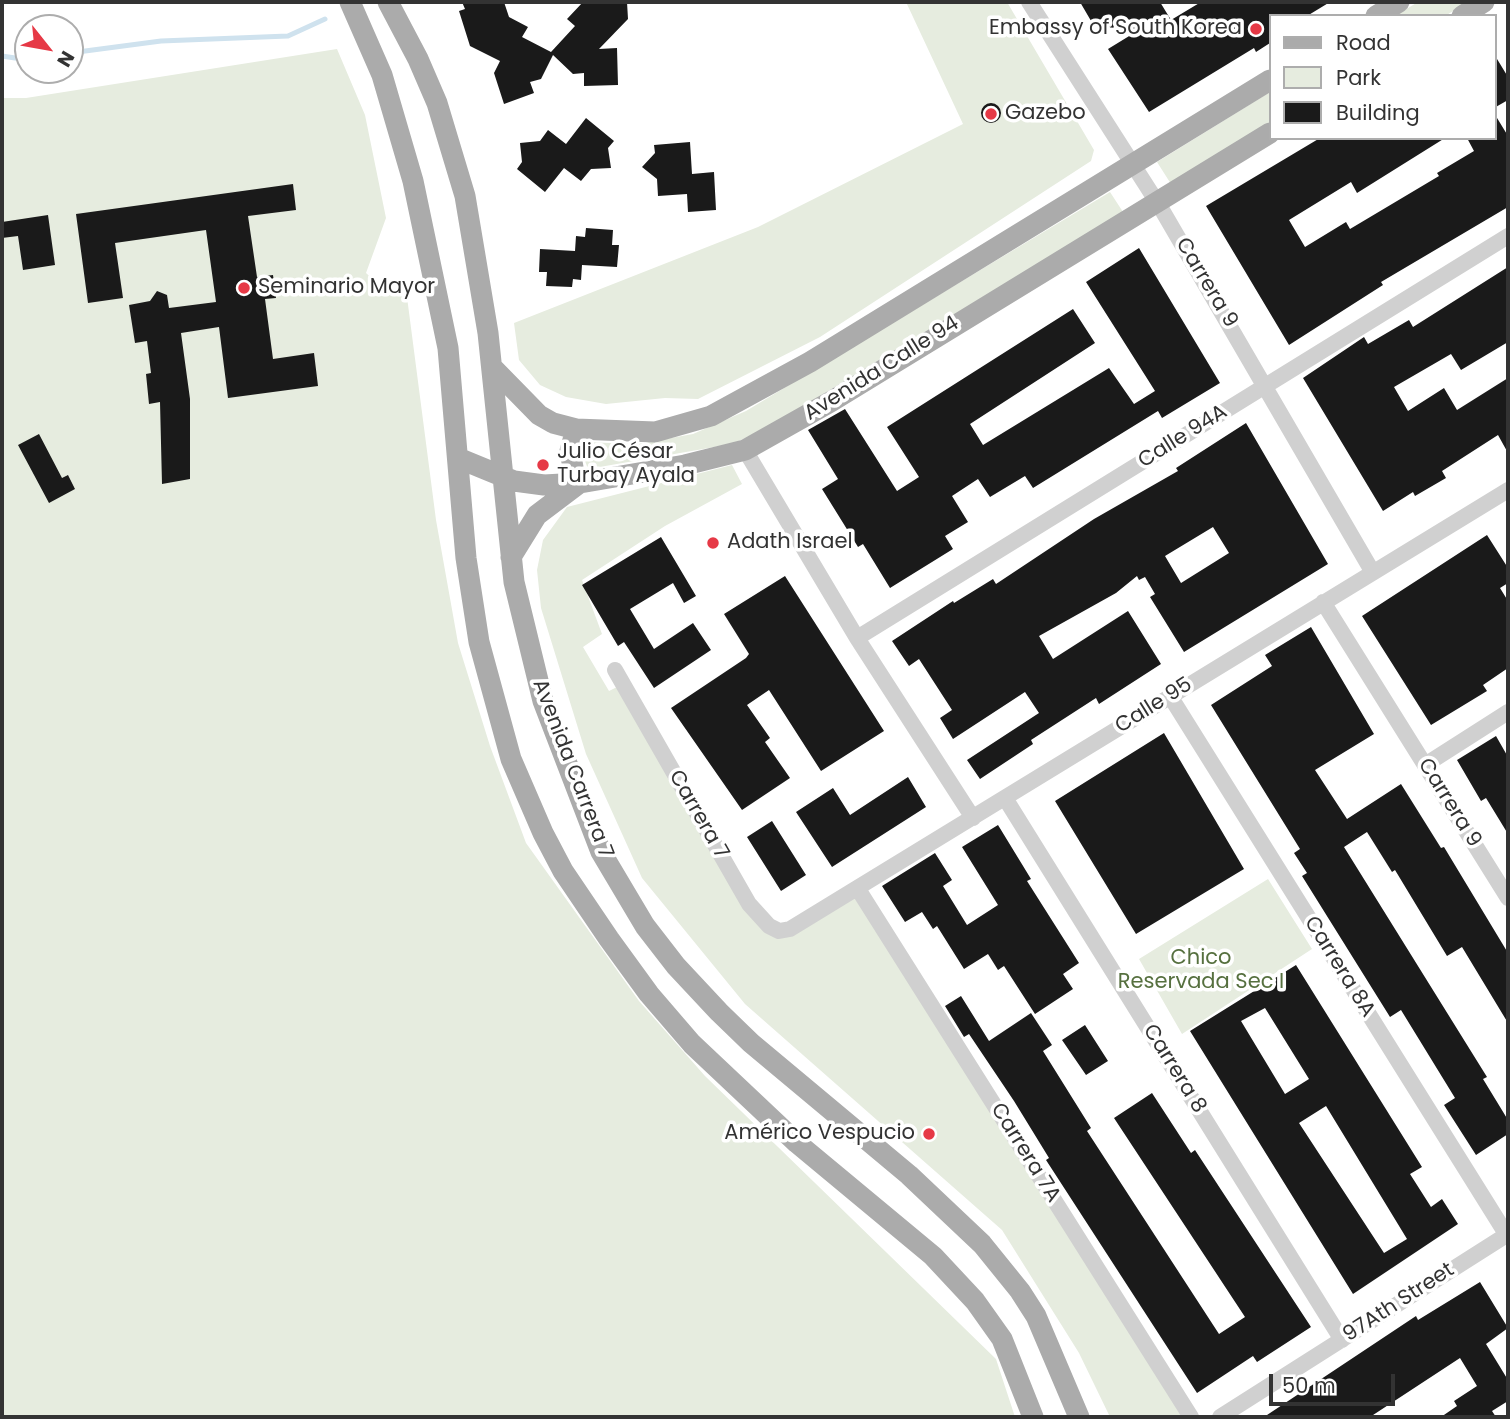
<!DOCTYPE html>
<meta charset="utf-8">
<style>
body{margin:0}
#map{position:relative;width:1510px;height:1419px;overflow:hidden;background:#fff;font-family:Poppins,sans-serif}
canvas{display:block}
.frame{position:absolute;inset:0;border:4px solid #333;pointer-events:none}
.legend{position:absolute;left:1269px;top:14px;width:228px;height:126px;box-sizing:border-box;background:#fff;border:2px solid #adadad;margin:0;padding:9px 12px;list-style:none;font-size:21px;color:#333}
.legend li{display:flex;align-items:center;gap:14px;height:35px}
.legend b{width:35px;border:2px solid #adadad}
.north{position:absolute;left:14px;top:14px;width:70px;height:70px;box-sizing:border-box;background:#fff;border:2px solid #adadad;border-radius:50%;rotate:121deg;font-size:19px;font-weight:700;line-height:28px;text-align:center;color:#333}
.north::after{content:'';display:block;margin:auto;width:24px;height:32px;background:#e63946;clip-path:polygon(50% 0,100% 100%,50% 72%,0 100%)}
.scale{position:absolute;left:1269px;top:1374px;width:126px;height:32px;box-sizing:border-box;border:4px solid #333;border-top:0;padding-left:9px;font-size:21px;line-height:24px;white-space:nowrap;color:#333;-webkit-text-stroke:5px #fff;paint-order:stroke}
</style>
<div id="map">
<canvas width="1510" height="1419"></canvas>
<div class="frame"></div>
<ul class="legend">
<li><b style="height:9px;background:#ababab"></b>Road</li>
<li><b style="height:19px;background:#e6ecdf"></b>Park</li>
<li><b style="height:19px;background:#1a1a1a"></b>Building</li>
</ul>
<div class="north">N</div>
<div class="scale">50 m</div>
</div>
<script>
const ctx = document.querySelector('canvas').getContext('2d');
ctx.lineJoin = 'round';
function paint(path, color) { ctx.fillStyle = color; ctx.fill(path, 'evenodd'); }
const toPath = rows => new Path2D(rows.map(r => 'M' + r).join(''));
function strokePath(path, color, width, dash) { ctx.strokeStyle = color; ctx.lineWidth = width; ctx.lineCap = dash ? 'butt' : 'round'; ctx.setLineDash(dash || []); ctx.stroke(path); }
function write(font, color, halo, rows, align = 'center') {
  ctx.font = font + ' Poppins,sans-serif'; ctx.lineWidth = 7; ctx.setLineDash([]); ctx.textBaseline = 'middle'; ctx.strokeStyle = halo; ctx.fillStyle = color; for (const [text, x, y, turn = 0] of rows) {
    ctx.save(); ctx.translate(x, y); ctx.rotate((+turn || 0) * Math.PI / 180); ctx.textAlign = isNaN(turn) ? turn : align; if (halo) ctx.strokeText(text, 0, 0); ctx.fillText(text, 0, 0); ctx.restore();
  }
}
const green = toPath([
 [906,2,1007,2,1094,150,1091,161,820,337,698,399,665,398,606,404,566,397,540,385,519,360,514,323,758,227,963,124],
 [1418,2,1468,2,1445,16,1395,16],
 [337,49,365,115,386,218,366,273,381,287,407,297,436,520,458,643,490,746,526,843,639,1001,705,1076,996,1359,1015,1417,2,1417,2,98,26,98],
 [1270,92,1270,123,1171,184,1157,162],
 [1110,192,1123,212,767,428,732,444,588,469,582,453,583,442,638,444,693,434,746,411],
 [732,465,742,484,665,526,582,580,602,634,583,647,609,691,623,684,749,904,779,931,858,889,1191,1417,1110,1417,1079,1353,1002,1230,745,1004,642,878,586,754,541,608,537,570,543,540,567,507],
 [1268,879,1312,949,1182,1034,1139,959]
]);
const stream = toPath([
 [70,53,161,41,288,36,325,19],
 [2,56,28,60]
]);
const building = toPath([
 [462,2,504,2,509,17,528,27,522,37,551,52,575,26,567,19,583,2,627,2,628,19,599,49,617,48,618,85,584,86,584,73,573,74,553,55,541,79,530,82,534,93,504,104,494,73,500,61,470,46,459,11,465,9],
 [1080,2,1160,2,1171,20,1201,2,1330,2,1307,16,1270,16,1270,43,1256,52,1254,48,1149,112,1108,49,1139,30,1094,26],
 [1494,54,1508,77,1508,100,1494,108],
 '981 113a10 10 0 1 1 20 0a10 10 0 1 1-20 0Z',
 [1494,113,1508,136,1508,207,1381,282,1383,285,1289,345,1206,206,1320,138,1445,138,1357,193,1351,182,1289,220,1305,247,1346,222,1350,229,1439,176,1437,173,1474,151,1467,138,1494,138],
 [586,118,614,141,608,148,611,168,591,169,581,181,564,168,545,192,517,169,522,162,520,143,540,141,548,130,566,144],
 [690,142,692,174,714,172,716,210,688,212,687,194,658,196,657,179,642,167,655,153,654,145],
 [293,184,296,210,248,216,257,277,273,275,276,298,265,299,273,359,314,353,318,386,228,398,219,327,181,333,190,399,190,479,162,484,160,402,149,404,146,374,151,373,147,341,135,343,129,305,150,301,157,291,167,295,169,308,216,302,206,230,115,243,123,298,88,303,76,214],
 [48,215,55,265,23,270,18,236,2,238,2,222],
 [586,228,613,230,612,245,619,245,617,267,582,265,581,280,573,279,572,287,546,286,547,272,539,272,540,249,575,251,576,236,585,237],
 [1139,248,1220,383,1162,418,1158,411,1033,488,1025,476,990,497,978,479,952,496,968,522,945,536,953,549,890,588,863,544,858,547,822,489,838,479,808,430,845,409,897,491,919,477,887,427,1073,309,1095,343,970,424,983,445,1109,368,1134,404,1155,391,1086,282],
 [1508,267,1508,342,1461,370,1451,354,1394,387,1408,411,1444,388,1457,410,1508,378,1508,453,1498,435,1442,471,1446,478,1415,496,1413,492,1383,511,1303,378,1364,337,1368,344,1409,320,1413,327],
 [1246,423,1328,564,1184,652,1150,597,1155,594,1145,577,1139,580,1137,576,1116,593,1039,636,1053,659,1128,611,1161,664,1099,704,1096,698,1031,740,1033,744,980,779,967,760,1039,713,1025,692,953,739,940,718,952,710,919,659,909,666,892,641,953,601,954,603,993,579,996,584,1094,519,1178,471,1176,468],
 [1213,527,1229,553,1181,583,1165,556],
 [39,434,62,478,68,475,75,489,49,503,18,445],
 [1487,535,1508,568,1508,583,1500,588,1508,601,1508,668,1483,685,1487,691,1431,725,1362,616],
 [661,537,696,596,684,603,673,583,630,609,654,649,693,623,711,650,654,688,624,642,618,646,582,585],
 [785,576,884,731,821,771,769,690,747,705,770,738,765,742,790,778,742,810,671,708,746,658,749,654,724,614],
 [1311,627,1374,734,1315,770,1347,819,1401,784,1441,848,1444,847,1508,953,1508,1023,1462,947,1447,956,1395,870,1392,872,1367,832,1344,847,1487,1077,1483,1079,1508,1120,1508,1134,1476,1155,1444,1105,1455,1098,1401,1010,1390,1017,1302,876,1307,873,1294,853,1300,849,1211,705,1272,666,1265,655],
 [1164,733,1244,869,1136,934,1055,801],
 [1496,736,1508,757,1508,834,1486,798,1481,801,1457,760],
 [908,777,926,807,832,867,796,812,833,788,850,815],
 [772,821,806,875,781,891,747,837],
 [998,825,1031,879,1027,881,1079,963,1063,974,1073,989,1035,1014,1004,966,998,970,988,954,964,969,937,926,933,929,922,912,905,922,882,886,935,853,952,880,943,886,967,925,998,905,962,847],
 [1296,965,1422,1167,1410,1174,1431,1207,1442,1199,1458,1224,1353,1294,1190,1031],
 [1265,1008,1309,1079,1285,1094,1241,1021],
 [1326,1106,1407,1239,1384,1253,1299,1123],
 [961,996,989,1041,1031,1013,1052,1045,1043,1051,1091,1128,1087,1131,1219,1334,1245,1317,1114,1118,1152,1093,1191,1153,1195,1150,1311,1327,1257,1362,1253,1356,1197,1393,1046,1160,1049,1158,1014,1101,969,1034,964,1037,945,1006],
 [1085,1025,1108,1061,1086,1075,1062,1040],
 [1480,1282,1508,1328,1486,1344,1508,1380,1508,1401,1492,1411,1496,1417,1441,1417,1457,1406,1454,1401,1477,1386,1460,1358,1370,1417,1264,1417,1416,1316,1418,1320]
]);
const minor = toPath([
 [1029,2,1162,210,1372,571],
 [745,450,857,638,973,818],
 [1323,602,1508,898],
 [857,638,1508,236],
 [615,670,749,904,769,926,779,931,790,929,1508,490],
 [1170,696,1508,1237],
 [1425,765,1508,712],
 [1005,798,1342,1340],
 [858,889,1191,1417],
 [1220,1417,1508,1234]
]);
const major = toPath([
 [350,2,382,75,413,181,448,348,466,558,479,642,511,759,543,833,563,871,609,939,649,994,692,1044,797,1143,933,1256,975,1301,1002,1339,1033,1417],
 [388,2,418,59,437,103,465,196,488,333,514,582,543,701,601,852,645,926,676,966,719,1012,751,1043,909,1175,982,1244,1020,1291,1036,1316,1079,1417],
 [1376,16,1399,2],
 [1462,16,1484,2],
 [492,367,539,415,553,423,576,429,655,432,711,416,810,362,1270,80],
 [576,429,570,451,574,473,580,483],
 [458,458,514,481,544,485,580,483,685,465,745,450,832,401,1270,133],
 [511,557,537,515,578,484]
]);
const markers = [
 [1256,29,7,"#e63946"],
 [991,114,7,"#e63946"],
 [244,288,7,"#e63946"],
 [543,465,7,"#e63946"],
 [713,543,7,"#e63946"],
 [929,1134,7,"#e63946"]
];
const poiNames = [
 ["Embassy of South Korea",1242,29,"right"],
 ["Gazebo",1005,114],
 ["Seminario Mayor",258,288],
 ["Julio César",557,453],
 ["Turbay Ayala",557,477],
 ["Adath Israel",727,543],
 ["Américo Vespucio",915,1134,"right"]
];
const streetNames = [
 ["Carrera 9",1206,283,59],
 ["Avenida Calle 94",882,369,-32],
 ["Calle 94A",1183,437,-32],
 ["Calle 95",1154,706,-32],
 ["Avenida Carrera 7",572,769,69],
 ["Carrera 9",1449,803,58],
 ["Carrera 7",698,815,60],
 ["Carrera 8A",1339,967,58],
 ["Carrera 8",1174,1069,58],
 ["Carrera 7A",1025,1153,58],
 ["97Ath Street",1399,1303,-33]
];
const parkNames = [
 ["Chico",1201,959],
 ["Reservada Sec I",1201,983]
];
paint(green, '#e6ecdf');
strokePath(stream, '#cfe2ee', 5);
paint(building, '#1a1a1a');
strokePath(minor, '#d0d0d0', 16);
strokePath(major, '#ababab', 21);
for (const [x, y, r, color] of markers) { const dot = new Path2D(); dot.arc(x, y, r, 0, 2 * Math.PI); ctx.fillStyle = color; ctx.fill(dot); strokePath(dot, '#fff', 2.5); }
write('21px', '#333', '#fff', poiNames, 'left');
write('21px', '#333', '#fff', streetNames);
write('21px', '#56703f', '#fff', parkNames);
</script>
